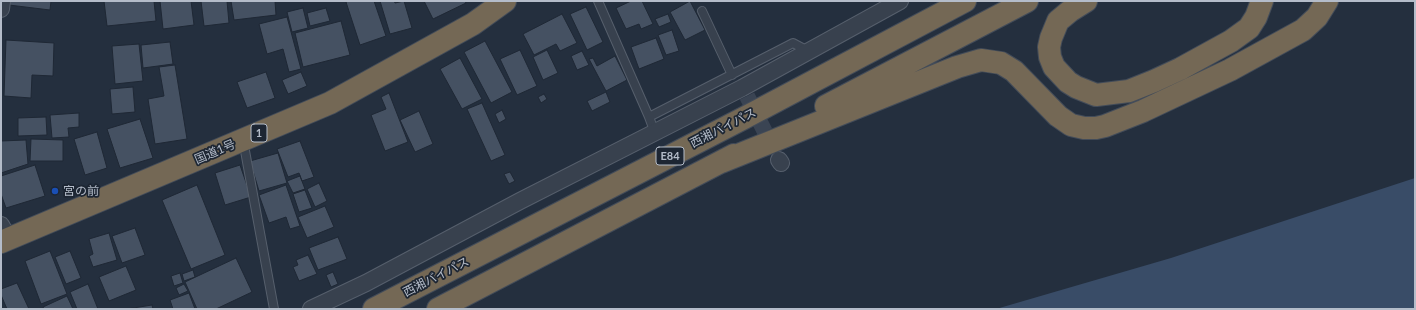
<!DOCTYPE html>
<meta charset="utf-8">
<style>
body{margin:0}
#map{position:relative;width:1416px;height:310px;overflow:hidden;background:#242f3e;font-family:Lato,sans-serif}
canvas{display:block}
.frame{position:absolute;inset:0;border:2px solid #b4bcc9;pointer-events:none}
</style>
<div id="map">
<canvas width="1416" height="310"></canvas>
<div class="frame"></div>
</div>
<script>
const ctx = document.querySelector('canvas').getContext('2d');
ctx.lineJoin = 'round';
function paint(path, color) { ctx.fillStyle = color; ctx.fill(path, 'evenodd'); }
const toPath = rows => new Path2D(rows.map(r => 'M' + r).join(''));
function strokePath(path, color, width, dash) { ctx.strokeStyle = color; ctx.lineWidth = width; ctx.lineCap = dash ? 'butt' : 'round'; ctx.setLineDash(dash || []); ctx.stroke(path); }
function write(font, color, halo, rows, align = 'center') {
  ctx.font = font + ' Lato,"Noto Sans JP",sans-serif'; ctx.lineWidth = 3.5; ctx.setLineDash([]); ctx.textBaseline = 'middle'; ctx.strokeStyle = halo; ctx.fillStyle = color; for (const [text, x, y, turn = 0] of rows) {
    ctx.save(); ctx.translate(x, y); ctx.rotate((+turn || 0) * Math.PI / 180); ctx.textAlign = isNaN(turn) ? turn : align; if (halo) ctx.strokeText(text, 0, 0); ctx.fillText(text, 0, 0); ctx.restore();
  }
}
const water = toPath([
 [1415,178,1415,309,996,309,1171,258]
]);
const building = toPath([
 [9,1,51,1,50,10,9,5,9,1],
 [104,1,154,1,156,21,107,26,104,1],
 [160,1,191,1,194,25,163,29,160,1],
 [201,1,227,1,229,23,204,26,201,1],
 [231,1,275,1,276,15,234,20,231,1],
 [349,1,374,1,386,36,360,45,346,2,349,1],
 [380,1,394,1,395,3,404,1,412,28,390,34,380,1],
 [424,1,465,1,466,3,433,19,424,1],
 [631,1,642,1,653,24,641,29,639,24,626,29,616,8,631,1],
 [690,1,705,30,685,40,670,12,690,1],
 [586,7,603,42,587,50,570,14,586,7],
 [303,8,308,28,292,32,287,12,303,8],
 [326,8,330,21,310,26,307,13,326,8],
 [562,14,577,43,560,51,556,44,534,55,523,34,562,14],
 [668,14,671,22,659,27,655,19,668,14],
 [287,17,301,69,289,72,283,49,267,54,259,24,287,17],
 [341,21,350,55,303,67,295,33,341,21],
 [672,30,679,51,666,55,658,35,672,30],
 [656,38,664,59,639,69,631,47,656,38],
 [6,40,54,43,53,76,32,75,31,98,4,96,6,40],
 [485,41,512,92,491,103,464,52,485,41],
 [170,42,173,64,143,68,141,45,170,42],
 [139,44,143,81,115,84,112,46,139,44],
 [520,50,537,86,517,95,500,59,520,50],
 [547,50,558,73,543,80,533,57,547,50],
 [582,51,589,65,577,70,571,56,582,51],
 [615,56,627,80,606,91,589,59,593,58,597,66,615,56],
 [460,58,482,99,462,109,440,69,460,58],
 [175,65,187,139,155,144,148,99,164,96,159,67,175,65],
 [266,72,275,98,247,108,237,82,266,72],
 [301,72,307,86,288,94,282,80,301,72],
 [133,87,135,112,112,114,110,89,133,87],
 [606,92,610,102,592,111,587,101,606,92],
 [389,93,408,142,385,151,371,115,386,109,381,97,389,93],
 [544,94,547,99,541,103,538,97,544,94],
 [482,103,505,155,491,161,467,109,482,103],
 [502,110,506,119,499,123,495,114,502,110],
 [419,111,433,144,415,152,400,120,419,111],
 [79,113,79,127,68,128,69,137,52,138,50,115,79,113],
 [46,117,47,135,18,136,18,118,46,117],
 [140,119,153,158,120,168,107,129,140,119],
 [97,132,107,168,85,175,74,139,97,132],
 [31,139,63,140,63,161,30,161,31,139],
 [26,140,28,164,1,173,1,141,26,140],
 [300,141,314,177,302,181,299,173,288,177,277,149,300,141],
 [278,153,287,183,259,191,250,161,278,153],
 [35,165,45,196,6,208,1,194,1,176,35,165],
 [240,165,251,197,225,205,215,173,240,165],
 [510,172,515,181,509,184,504,174,510,172],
 [300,176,305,189,293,193,287,181,300,176],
 [319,183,327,201,315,207,307,189,319,183],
 [197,185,225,255,191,269,162,200,197,185],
 [286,185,300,226,290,229,286,217,269,223,259,195,286,185],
 [305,190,312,208,299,212,293,194,305,190],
 [325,206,334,227,307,238,298,217,325,206],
 [135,228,145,255,122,263,112,236,135,228],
 [109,233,117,260,93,267,89,256,93,254,89,239,109,233],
 [338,237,347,259,318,270,309,248,338,237],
 [50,251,67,294,41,304,25,261,50,251],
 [70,251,81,278,66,284,55,257,70,251],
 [308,255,317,274,299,281,293,267,298,265,296,260,308,255],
 [236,258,252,292,216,309,197,309,185,282,236,258],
 [126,266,136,290,109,301,99,277,126,266],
 [193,270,195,277,184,281,182,274,193,270],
 [333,272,338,284,331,287,326,275,333,272],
 [180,273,183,283,174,286,171,276,180,273],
 [17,283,29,309,7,309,1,295,1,289,17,283],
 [88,284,98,309,77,309,70,292,88,284],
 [184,284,188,291,179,295,176,288,184,284],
 [189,293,195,309,173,309,170,300,189,293],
 [67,296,73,309,44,309,43,307,67,296],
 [152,305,153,309,127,309,152,305]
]);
const streetTunnel = toPath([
 [747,96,775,152]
]);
const lane = toPath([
 [598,1,649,117],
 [702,11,732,75],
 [655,133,649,117,793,43,808,51],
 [243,140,274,309]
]);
const street = toPath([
 [1,9,2,1],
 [779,160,781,163],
 [1,225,9,239],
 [311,309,366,283,520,201,742,88,900,1]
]);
const highway = toPath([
 [1086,1,1070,11,1058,21,1051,38,1049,47,1050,57,1054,67,1068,82,1076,87,1096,95,1129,91,1154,81,1180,69,1231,41,1249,28,1256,17,1262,1],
 [826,106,1027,1],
 [721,162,957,67,981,60,1001,63,1014,71,1058,116,1071,125,1084,128,1096,128,1105,126,1143,111,1230,70,1303,30,1317,17,1327,1],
 [1,242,330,103,473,24,505,1],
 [374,309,744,118,965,1],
 [438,309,734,155]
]);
const markers = [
 [55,191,4,"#1a4fb4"]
];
const shields = [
 [259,133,16],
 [670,156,28]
];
const shieldNames = [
 ["1",259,133],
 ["E84",670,156]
];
const streetNames = [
 ["西湘バイパス",723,128,-27],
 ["国道1号",215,152,-23],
 ["西湘バイパス",436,277,-27]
];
const poiNames = [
 ["宮の前",63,191]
];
paint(water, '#394c67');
paint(building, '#455162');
strokePath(building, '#1f2835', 1);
strokePath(streetTunnel, '#3a4453', 16, [16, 8]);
strokePath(lane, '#565f6c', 10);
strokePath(street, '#565f6c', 18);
strokePath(highway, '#434c59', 24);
strokePath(lane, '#38414e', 8);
strokePath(street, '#38414e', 16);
strokePath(highway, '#746855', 22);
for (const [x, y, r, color] of markers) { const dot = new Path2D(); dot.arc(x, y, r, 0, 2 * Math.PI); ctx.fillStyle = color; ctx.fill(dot); strokePath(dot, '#1d2633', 1.5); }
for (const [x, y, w] of shields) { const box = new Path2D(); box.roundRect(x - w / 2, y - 9, w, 18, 3); ctx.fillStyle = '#1d2633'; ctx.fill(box); strokePath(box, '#b4bcc9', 1); }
write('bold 11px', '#b4bcc9', null, shieldNames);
write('12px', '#b4bcc9', '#1d2633', streetNames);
write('12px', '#b4bcc9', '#1d2633', poiNames, 'left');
</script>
